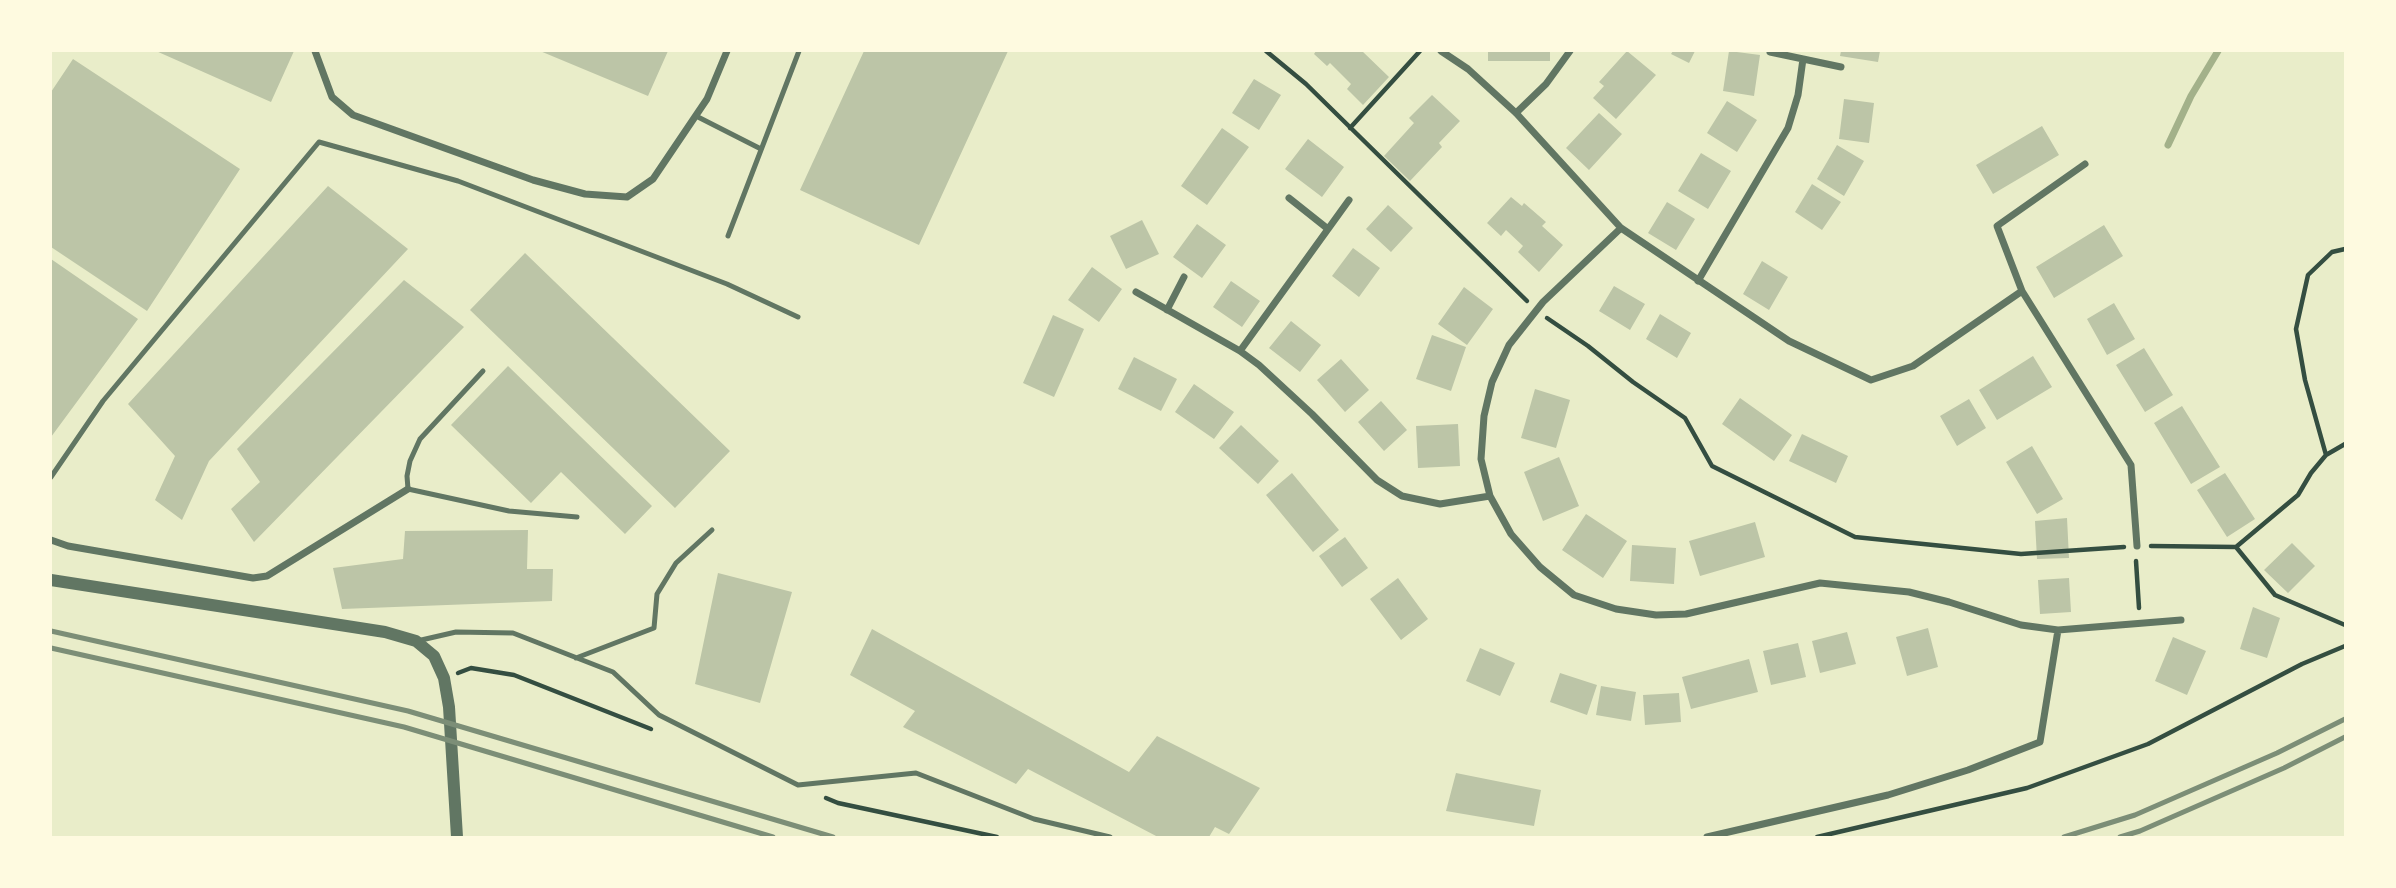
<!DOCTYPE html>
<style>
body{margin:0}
#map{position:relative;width:2396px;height:888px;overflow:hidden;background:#e9edc9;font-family:"Varela Round",sans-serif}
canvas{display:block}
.frame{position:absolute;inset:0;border:52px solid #fefae0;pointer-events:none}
</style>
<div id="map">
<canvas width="2396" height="888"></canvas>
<div class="frame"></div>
</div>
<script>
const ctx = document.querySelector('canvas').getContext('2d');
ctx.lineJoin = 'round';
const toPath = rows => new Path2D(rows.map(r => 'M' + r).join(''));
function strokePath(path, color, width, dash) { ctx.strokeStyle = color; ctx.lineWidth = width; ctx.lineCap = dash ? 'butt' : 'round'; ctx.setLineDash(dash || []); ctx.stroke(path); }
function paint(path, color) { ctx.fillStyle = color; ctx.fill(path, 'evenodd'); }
const stream = toPath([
 [2168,145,2191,96,2218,51]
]);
const building = toPath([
 [156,51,294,51,271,102],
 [540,51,668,51,648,96],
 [864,51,1008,51,919,245,800,190],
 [1316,51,1362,51,1389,77,1363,105,1347,89,1351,84,1330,63,1327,66,1314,54],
 [1488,51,1550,51,1550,61,1488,61],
 [1627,51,1656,75,1616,119,1593,98,1604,86,1599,82],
 [1673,51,1695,51,1689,63,1671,54],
 [1729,51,1760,55,1754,96,1723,91],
 [1841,51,1880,51,1878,62,1840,56],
 [73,59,240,169,147,311,51,247,51,92],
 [1254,79,1281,95,1259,130,1232,113],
 [1432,95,1460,121,1439,143,1442,147,1410,181,1384,156,1414,123,1409,118],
 [1844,99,1874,103,1869,143,1839,139],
 [1727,101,1757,120,1737,152,1707,133],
 [1599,113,1622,134,1589,170,1566,148],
 [2042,126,2059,155,1993,194,1976,165],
 [1222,128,1249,147,1207,205,1181,186],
 [1308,139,1344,167,1322,197,1285,169],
 [1837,145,1864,161,1844,196,1817,179],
 [1701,153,1731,171,1708,209,1678,191],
 [1812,184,1841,202,1822,230,1795,212],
 [328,186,408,249,209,461,182,520,155,500,175,456,128,404],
 [1511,197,1522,206,1524,203,1546,222,1542,226,1563,245,1539,272,1518,252,1523,246,1506,230,1501,236,1487,223],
 [1667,202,1695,219,1676,250,1648,233],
 [1388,205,1413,228,1391,252,1366,229],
 [1142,220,1159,254,1126,269,1110,236],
 [1197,224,1226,245,1202,278,1173,257],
 [2104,225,2123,256,2054,298,2036,267],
 [1353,248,1380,268,1359,297,1332,276],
 [525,253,730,451,675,508,470,310],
 [51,259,138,319,51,437],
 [1762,261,1788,277,1769,310,1743,294],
 [1092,267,1122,289,1099,322,1068,300],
 [404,280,464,327,254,542,231,509,260,482,237,449],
 [1231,281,1260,301,1242,327,1213,307],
 [1614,286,1645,304,1630,330,1599,311],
 [1464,287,1493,309,1467,345,1438,324],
 [2114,303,2135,339,2107,355,2087,319],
 [1660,314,1691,333,1677,358,1646,339],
 [1053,315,1084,329,1054,397,1023,383],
 [1291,321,1321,345,1300,372,1269,348],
 [1432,335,1466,347,1451,391,1416,379],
 [2144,348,2173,395,2145,412,2116,365],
 [2033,356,2052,387,1997,420,1979,390],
 [1134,357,1177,379,1161,411,1118,389],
 [1341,359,1369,390,1345,412,1317,380],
 [508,366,652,506,625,534,561,472,531,503,451,425],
 [1194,384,1234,412,1214,439,1175,412],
 [1535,389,1570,400,1556,448,1521,438],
 [1740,398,1792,435,1774,461,1722,424],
 [1969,399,1986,428,1957,446,1940,416],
 [1381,401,1407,430,1384,451,1358,422],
 [2182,406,2220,467,2191,484,2154,423],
 [1458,424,1460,466,1418,468,1416,426],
 [1241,425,1279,461,1258,484,1219,448],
 [1802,434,1848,456,1836,483,1789,461],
 [2032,446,2063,499,2037,514,2006,462],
 [1559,457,1579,506,1543,521,1524,472],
 [1292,473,1339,530,1313,552,1266,495],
 [2225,473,2255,519,2227,537,2197,490],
 [1586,514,1627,541,1603,578,1562,550],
 [2067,518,2069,558,2037,559,2035,521],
 [1755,522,1765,557,1700,576,1689,541],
 [528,530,527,569,553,569,552,601,342,609,333,568,403,559,405,531],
 [1345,537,1368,568,1342,587,1319,556],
 [2292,543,2315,566,2288,593,2264,570],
 [1632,545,1676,548,1674,584,1630,581],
 [718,573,792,592,760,703,695,684],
 [1398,578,1428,619,1401,640,1370,599],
 [2069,578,2071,612,2040,614,2038,580],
 [2253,607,2280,618,2267,658,2240,649],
 [1928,628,1938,667,1907,676,1896,637],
 [872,629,1129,772,1157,736,1260,788,1229,834,1215,827,1209,837,1158,837,1028,769,1016,784,903,727,915,711,850,675],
 [1847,632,1856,664,1820,673,1812,641],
 [2173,637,2206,651,2187,695,2155,681],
 [1798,643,1806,677,1771,685,1763,651],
 [1480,648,1515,663,1500,696,1466,681],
 [1749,659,1758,692,1691,709,1682,677],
 [1560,673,1597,685,1587,715,1550,702],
 [1601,686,1636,692,1631,721,1596,715],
 [1679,693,1681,722,1645,725,1643,695],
 [1456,773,1541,790,1534,826,1446,811]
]);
const path = toPath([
 [1266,51,1306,84,1527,301],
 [1350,128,1420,51],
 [1547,318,1588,346,1633,382,1685,418,1712,466,1855,537,2021,554,2124,547],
 [2326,455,2305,380,2296,329,2308,275,2332,252,2345,249],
 [2151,546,2236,547,2298,495,2311,473,2326,455,2345,444],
 [2236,547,2275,595,2345,625],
 [2136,561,2139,608],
 [458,673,471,668,514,675,651,729],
 [826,798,838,803,997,837],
 [1817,837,2027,788,2148,744,2302,664,2345,646]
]);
const service = toPath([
 [696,116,761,149],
 [728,236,799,51],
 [483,371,420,439,410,461,407,476,408,489,509,511,577,517],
 [51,477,103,401,319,142,458,181,727,284,798,317],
 [417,641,456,632,513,633,613,672,659,715,798,785,916,773,1034,819,1110,837],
 [576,658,654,628,657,594,676,563,712,530]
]);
const minor = toPath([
 [315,51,332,97,353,115,533,180,585,194,627,197,653,179,707,99,727,51],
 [1441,51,1468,69,1516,113,1621,228,1789,341,1871,380,1913,366,2022,291,2131,465,2137,546],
 [1770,52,1841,67],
 [1516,113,1546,84,1570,51],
 [1289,198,1328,229],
 [1621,228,1543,302,1509,345,1492,382,1484,416,1481,459,1490,496,1511,534,1540,567,1574,595,1616,609,1656,615,1686,614,1820,583,1909,592,1949,602,2021,625,2058,630,2181,620],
 [1698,281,1788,128,1798,95,1803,59],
 [2022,291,1997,226,2085,164],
 [1136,292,1240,351,1259,365,1312,414,1377,480,1402,496,1440,504,1490,496],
 [1167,310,1184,277],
 [1240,351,1349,200],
 [51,540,68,546,253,578,267,576,408,489],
 [1707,837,1888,795,1968,770,2040,742,2058,630]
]);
const tertiary = toPath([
 [51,580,385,632,416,641,434,656,444,678,449,707,457,837]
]);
const rail = toPath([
 [51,631,408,711,833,837],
 [51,648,404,727,773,837],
 [2064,837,2135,815,2277,753,2345,719],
 [2120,837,2140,831,2284,768,2345,737]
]);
strokePath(stream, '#a3b18a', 7);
paint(building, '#bcc5a7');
strokePath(path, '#344e41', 4.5);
strokePath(service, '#617663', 5);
strokePath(minor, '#617663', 7);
strokePath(tertiary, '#617663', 12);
strokePath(rail, '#7c8e77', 5);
</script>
